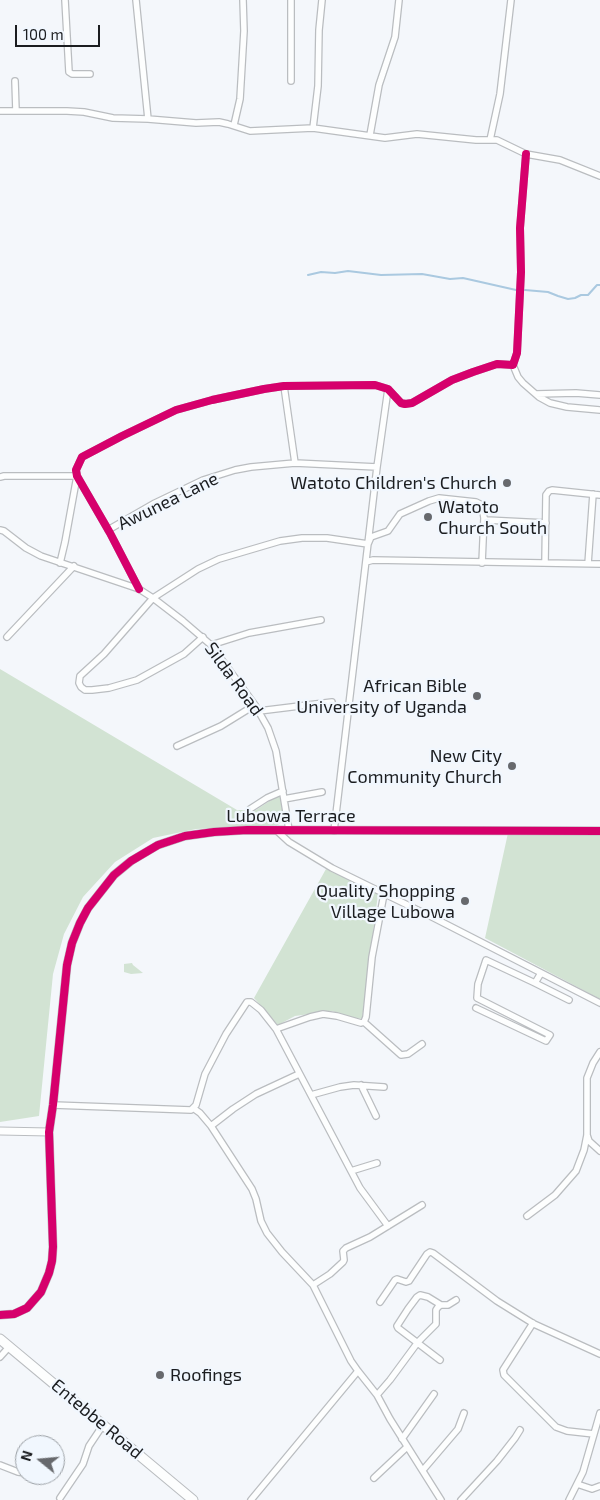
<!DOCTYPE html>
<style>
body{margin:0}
#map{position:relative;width:600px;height:1500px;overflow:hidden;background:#f4f7fb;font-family:"Exo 2",sans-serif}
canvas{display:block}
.north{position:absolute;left:15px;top:1435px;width:50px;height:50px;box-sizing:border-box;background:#f1f7fe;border:1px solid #9ba0a5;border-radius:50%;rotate:287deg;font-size:14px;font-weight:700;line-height:20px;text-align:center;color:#1b1d20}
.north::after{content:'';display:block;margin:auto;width:18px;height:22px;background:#67696d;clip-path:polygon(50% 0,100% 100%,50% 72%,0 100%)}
.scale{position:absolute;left:15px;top:25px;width:85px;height:22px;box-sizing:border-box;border:2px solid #1b1d20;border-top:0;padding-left:6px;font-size:15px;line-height:18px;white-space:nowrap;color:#1b1d20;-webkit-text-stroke:4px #f1f7fe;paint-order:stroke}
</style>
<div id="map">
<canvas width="600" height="1500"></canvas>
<div class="north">N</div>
<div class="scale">100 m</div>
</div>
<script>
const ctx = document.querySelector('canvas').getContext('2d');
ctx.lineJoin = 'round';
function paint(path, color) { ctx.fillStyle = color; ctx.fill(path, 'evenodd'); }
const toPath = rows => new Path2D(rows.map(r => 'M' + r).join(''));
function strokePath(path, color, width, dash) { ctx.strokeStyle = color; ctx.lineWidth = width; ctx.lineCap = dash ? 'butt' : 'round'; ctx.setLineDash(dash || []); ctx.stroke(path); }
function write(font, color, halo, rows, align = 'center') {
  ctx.font = font + ' "Exo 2",sans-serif'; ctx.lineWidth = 4.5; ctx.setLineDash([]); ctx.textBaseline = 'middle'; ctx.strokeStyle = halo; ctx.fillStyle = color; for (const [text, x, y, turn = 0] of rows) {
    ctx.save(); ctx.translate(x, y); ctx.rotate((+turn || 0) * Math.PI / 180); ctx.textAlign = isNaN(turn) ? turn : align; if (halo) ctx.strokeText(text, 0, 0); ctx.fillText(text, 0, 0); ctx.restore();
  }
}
const green = toPath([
 [0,669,237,810,246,810,251,811,256,810,280,794,283,817,282,821,278,825,196,829,153,838,115,862,83,897,64,934,53,974,39,1116,0,1122],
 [508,833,600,834,600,999,485,938],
 [326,869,378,894,362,1019,350,1017,332,1011,295,1016,278,1025,254,998],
 [132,963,133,965,143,973,131,974,124,972,124,964]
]);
const stream = toPath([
 [308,275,321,272,335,273,348,271,381,275,422,274,450,279,463,278,516,290],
 [525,290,548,292,558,296,568,299,575,298,581,295,588,295,597,285,600,285]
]);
const minor = toPath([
 [65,0,69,72,72,74,90,74],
 [136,0,148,119],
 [15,81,16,111],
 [291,81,291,0],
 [0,111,67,111,84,112,113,118,148,119,196,123,219,122,228,124,250,131,313,128,385,138,417,134,476,140,497,140,526,154,560,160,600,176],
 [234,125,240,99,244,31,243,0],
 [313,128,318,86,319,30,322,0],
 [370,135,379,85,395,37,399,0],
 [490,140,500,94,511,0],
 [513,365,518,377,523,383,539,397,550,403,567,407,600,410],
 [284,386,295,463],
 [536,394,576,393,600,395],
 [0,477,4,476,77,476,65,542,60,563],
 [0,530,4,531,26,548,41,556,139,589,153,598,183,621,211,645,255,705,268,728,276,751,289,830],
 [108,530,155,503,203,480,235,470,251,467,295,463,377,467],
 [366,562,373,560,600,564],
 [482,563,484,518],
 [545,563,546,495,549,491,552,490,600,495],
 [588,564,593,494],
 [139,589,110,533,77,476,76,470,82,457,122,436,176,410,212,400,264,389,284,386,375,385,388,389,401,403,405,404,412,403,452,380,473,372,497,364,513,365,517,353,521,272,520,228,526,154],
 [7,637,74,566],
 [203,637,184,654,137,680,109,688,92,690,85,690,81,687,79,683,80,676,104,654,153,598,198,569,219,559,280,541,302,538,327,538,368,544,371,537,388,531,400,514,429,501,439,498,476,502,482,505,484,518,486,520,546,523],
 [211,645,249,633,321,620],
 [259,711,332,702],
 [177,746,221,726,255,705],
 [284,799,322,792],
 [250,809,267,798,283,791],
 [276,830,289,842,332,868,434,918,600,1003],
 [334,831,377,467,388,389],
 [541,973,535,983,569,1000],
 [476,1008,546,1041,550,1035,477,998,478,984,486,960,535,983],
 [364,1022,401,1055,408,1054,422,1044],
 [276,1029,310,1017,323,1014,337,1016,361,1023,364,1022,366,1017,372,957,384,894],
 [361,1085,376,1116],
 [311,1095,340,1087,354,1085,384,1087],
 [53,1105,191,1110,196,1105,205,1074,226,1034,247,1002,251,1002,261,1010,276,1029,360,1188,388,1226],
 [193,1108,200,1113,211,1126,252,1189,256,1199,261,1221,267,1233,282,1252,313,1285,351,1361,358,1371,377,1395,390,1419,441,1500],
 [211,1126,233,1109,256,1094,299,1074],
 [587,1135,589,1141,600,1151],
 [351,1171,377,1163],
 [527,1216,555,1195,576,1171,584,1150,587,1135,587,1078,593,1063,600,1052],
 [313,1285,330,1274,343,1262,344,1260,343,1251,346,1248,370,1237,422,1205],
 [380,1302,395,1280,397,1279,406,1282,409,1281,427,1254,430,1252,433,1253,497,1301,534,1324,600,1354],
 [533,1323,503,1370,504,1375,556,1427,567,1431,594,1434],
 [0,1357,9,1347],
 [440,1360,398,1328,397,1326,408,1309,417,1297,420,1295,428,1297,441,1305],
 [377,1395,390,1380,418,1342,436,1324,436,1310,438,1307,441,1305,448,1305,456,1300],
 [402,1439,434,1394],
 [0,1465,18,1472,25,1473],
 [423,1470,458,1429,464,1413],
 [374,1478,407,1447],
 [577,1484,592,1489,600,1486],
 [60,1498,83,1464,89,1446,103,1425],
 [251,1500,358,1371],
 [461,1500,497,1461,515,1438,520,1430],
 [569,1500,583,1472,600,1413]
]);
const tertiary = toPath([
 [0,1131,49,1132],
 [0,1315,14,1314,27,1308,41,1292,49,1273,52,1261,53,1247,49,1132,53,1105,67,965,72,943,80,923,88,908,114,875,131,861,158,845,185,836,214,832,247,830,600,831]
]);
const primary = toPath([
 [0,1339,193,1500]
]);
const cycleway = toPath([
 [139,589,110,533,77,476,76,470,82,457,122,436,176,410,212,400,264,389,284,386,375,385,388,389,401,403,405,404,412,403,452,380,473,372,497,364,513,365,517,353,521,272,520,228,526,154],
 [0,1315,14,1314,27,1308,41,1292,49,1273,52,1261,53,1247,49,1132,53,1105,67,965,72,943,80,923,88,908,114,875,131,861,158,845,185,836,214,832,247,830,600,831]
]);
const markers = [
 [507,483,5,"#67696d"],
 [428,517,5,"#67696d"],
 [477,696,5,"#67696d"],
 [512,766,5,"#67696d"],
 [465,901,5,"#67696d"],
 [160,1375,5,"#67696d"]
];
const poiNames = [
 ["Watoto Children's Church",497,483],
 ["Watoto",438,507,"left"],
 ["Church South",438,528,"left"],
 ["African Bible",467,686],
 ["University of Uganda",467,707],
 ["New City",502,756],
 ["Community Church",502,777],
 ["Quality Shopping",455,891],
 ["Village Lubowa",455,912],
 ["Roofings",170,1375,"left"]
];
const streetNames = [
 ["Awunea Lane",168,501,-26],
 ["Silda Road",234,679,54],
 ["Lubowa Terrace",291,816],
 ["Entebbe Road",97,1419,40]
];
paint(green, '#d2e3d3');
strokePath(stream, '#aac9e0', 2);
strokePath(minor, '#babdc0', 8);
strokePath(tertiary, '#babdc0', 9);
strokePath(primary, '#babdc0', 11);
strokePath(minor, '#fdfefe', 5.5);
strokePath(tertiary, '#fdfefe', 7);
strokePath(primary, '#fdfefe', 9);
strokePath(cycleway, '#d6006c', 8);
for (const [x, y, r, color] of markers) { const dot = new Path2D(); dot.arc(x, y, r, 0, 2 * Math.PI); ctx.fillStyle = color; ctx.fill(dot); strokePath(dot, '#f1f7fe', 2); }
write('18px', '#1b1d20', '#f1f7fe', poiNames, 'right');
write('18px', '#1b1d20', '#f1f7fe', streetNames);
</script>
